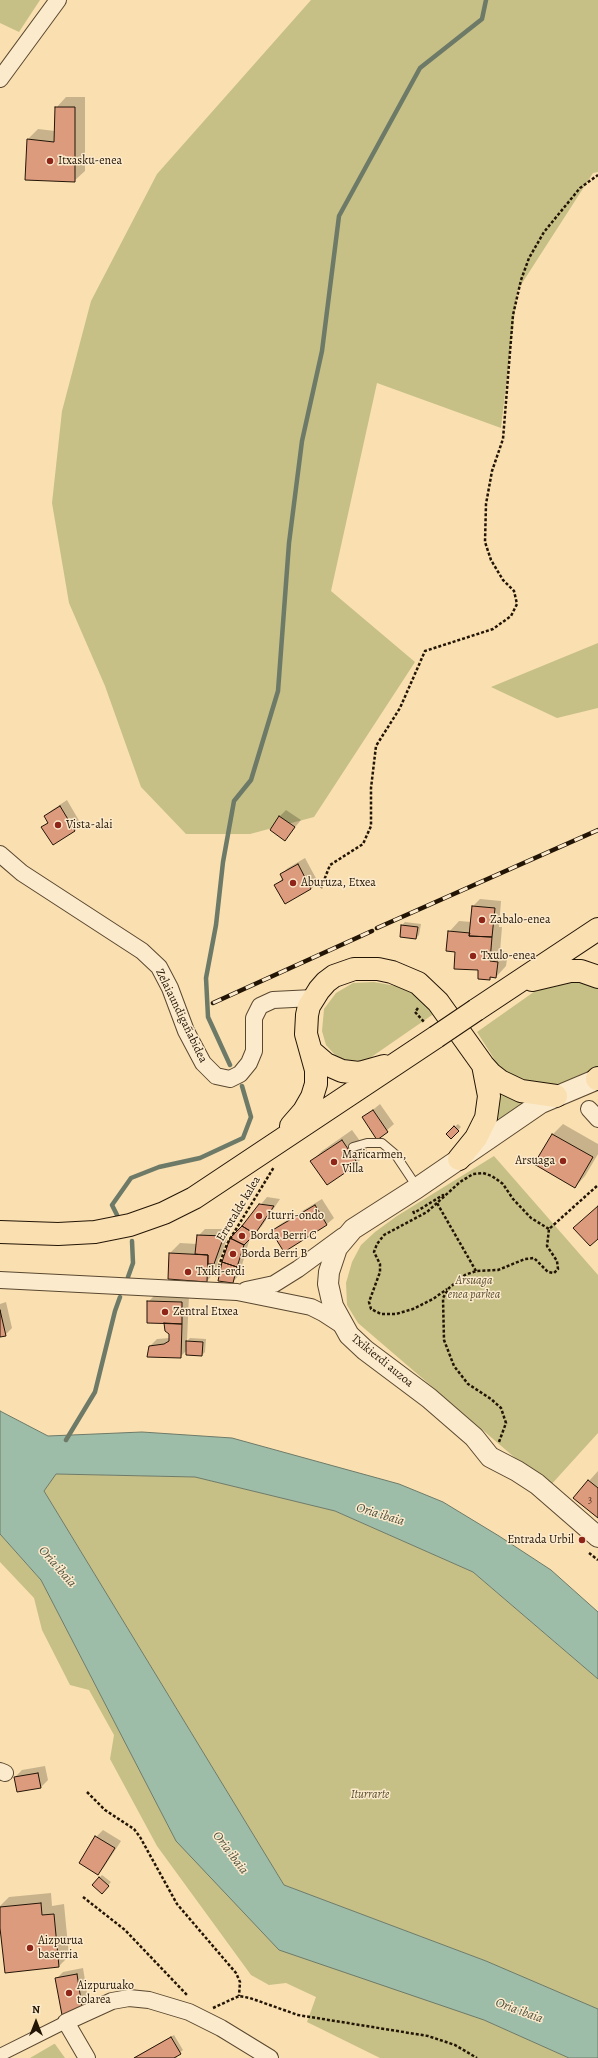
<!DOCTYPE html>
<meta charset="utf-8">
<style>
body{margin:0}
#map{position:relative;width:598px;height:2058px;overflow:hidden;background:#fadfb0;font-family:Alegreya,serif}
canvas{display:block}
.north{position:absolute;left:16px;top:2002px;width:40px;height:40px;-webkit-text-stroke:3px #fceacc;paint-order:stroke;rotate:0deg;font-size:11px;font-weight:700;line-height:16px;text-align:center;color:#231506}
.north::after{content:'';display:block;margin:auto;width:14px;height:18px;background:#231506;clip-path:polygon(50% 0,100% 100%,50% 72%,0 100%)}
</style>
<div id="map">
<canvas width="598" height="2058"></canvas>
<div class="north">N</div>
</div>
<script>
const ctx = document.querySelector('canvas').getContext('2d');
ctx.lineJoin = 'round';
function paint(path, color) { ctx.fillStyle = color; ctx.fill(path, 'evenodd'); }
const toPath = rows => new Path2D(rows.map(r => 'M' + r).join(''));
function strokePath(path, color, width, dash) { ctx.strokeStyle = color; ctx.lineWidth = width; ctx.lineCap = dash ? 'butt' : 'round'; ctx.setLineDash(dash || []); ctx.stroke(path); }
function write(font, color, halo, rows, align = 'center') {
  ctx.font = font + ' Alegreya,serif'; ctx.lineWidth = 3; ctx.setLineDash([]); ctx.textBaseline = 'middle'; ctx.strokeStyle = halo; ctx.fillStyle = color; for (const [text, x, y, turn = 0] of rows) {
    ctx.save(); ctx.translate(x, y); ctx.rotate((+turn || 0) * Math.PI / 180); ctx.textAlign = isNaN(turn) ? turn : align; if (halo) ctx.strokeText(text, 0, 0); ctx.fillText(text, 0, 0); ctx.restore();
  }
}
const green = toPath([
 [0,0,40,0,19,32,0,23],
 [311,0,598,0,598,172,593,173,517,291,501,428,377,383,331,591,415,662,314,817,250,834,186,834,141,787,105,686,69,603,52,503,62,411,91,301,157,174],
 [598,643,598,708,557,718,491,687],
 [565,980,586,981,598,986,598,1069,576,1080,552,1085,521,1082,500,1068,477,1032,538,989],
 [374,982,401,987,421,998,435,1013,367,1060,349,1061,336,1056,326,1045,322,1031,324,1009,336,993,353,983],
 [493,1081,531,1100,489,1129],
 [494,1156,598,1275,598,1433,549,1487,358,1323,347,1305,346,1283,352,1262,361,1245,375,1232,397,1216],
 [55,1474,195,1477,335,1511,473,1572,598,1679,598,2009,486,1961,284,1885,44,1491],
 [0,1534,41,1580,176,1841,484,2020,569,2058,380,2058,307,2022,316,1997,286,1983,269,1985,251,1975,157,1846,110,1759,114,1735,89,1690,70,1685,42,1630,34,1598,0,1562],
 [55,2044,65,2058,30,2058,54,2044]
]);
const water = toPath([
 [0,1411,48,1436,142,1432,232,1438,399,1484,443,1502,499,1536,551,1570,598,1612,598,1679,473,1572,335,1511,195,1477,56,1474,44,1491,284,1885,486,1961,598,2009,598,2058,569,2058,484,2020,279,1950,176,1841,41,1580,0,1534,0,1411]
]);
const shadow = toPath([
 [66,97,85,97,85,171,74,181,28,139,38,129,55,131,56,108],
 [67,800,81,824,74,831,43,827,48,822,45,816,52,810],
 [286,810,301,820,285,839,279,817],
 [305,858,318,882,311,889,285,902,276,885,283,878,281,874,288,868],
 [480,899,501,901,499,927,502,927,500,951,508,952,506,966,496,977,492,976,489,979,457,951,449,932,459,921,472,922,473,906],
 [405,922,421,924,419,935,416,938,402,925],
 [380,1104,394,1124,378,1138,363,1118],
 [458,1124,461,1127,451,1137,447,1134],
 [563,1124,598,1144,598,1154,585,1176,575,1187,553,1134],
 [352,1130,368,1152,357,1163,327,1183,312,1161,322,1151],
 [267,1197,280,1199,262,1226,250,1238,239,1275,233,1282,243,1226],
 [322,1199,334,1218,327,1224,284,1250,272,1231,279,1225],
 [205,1229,230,1229,221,1256,218,1260,217,1270,207,1281,170,1253,180,1243,197,1244,198,1236],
 [155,1295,189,1295,187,1341,190,1338,206,1339,205,1352,202,1355,187,1350,180,1357,150,1346,157,1339,170,1338,170,1334,165,1322,148,1302],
 [6,1302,12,1328,5,1335,0,1336,0,1304],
 [598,1471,598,1517,589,1481],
 [45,1766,48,1780,41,1787,15,1777,22,1770],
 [103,1830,121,1841,104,1867,98,1873,80,1863,96,1837],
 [102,1875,111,1882,105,1889,99,1878],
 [51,1893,52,1906,64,1904,69,1956,59,1966,0,1918,0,1906,9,1897],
 [83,1968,88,1999,82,2006,56,1979,63,1972],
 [174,2035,183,2050,176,2056,177,2058,133,2058]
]);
const stream = toPath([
 [230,1065,208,1017,206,978,216,925,223,862,234,801,251,780,278,691,289,543,302,441,322,351,339,216,420,68,482,19,486,0],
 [117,1215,112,1205,131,1178,159,1167,200,1158,243,1138,251,1117,242,1086],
 [128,1277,133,1263,132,1241],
 [66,1440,95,1392,115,1311,120,1297]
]);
const building = toPath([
 [55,107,75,107,75,182,25,180,27,139,54,142,55,107],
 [60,806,75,831,53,845,41,827,48,823,44,816,60,806],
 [279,816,295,827,285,841,270,830,279,816],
 [298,864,311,889,285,904,274,885,283,880,280,874,298,864],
 [472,906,495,908,492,937,469,936,472,906],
 [401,925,418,927,416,939,400,937,401,925],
 [448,931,470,933,469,936,492,937,490,961,498,962,496,978,490,977,490,980,478,979,478,970,454,969,455,952,446,951,448,931],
 [373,1110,388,1132,377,1140,362,1117,373,1110],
 [454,1126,459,1131,451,1139,446,1134,454,1126],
 [552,1134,593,1157,575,1188,534,1164,552,1134],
 [342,1140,358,1164,327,1185,310,1161,342,1140],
 [259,1204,274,1206,255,1234,242,1226,259,1204],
 [315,1205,327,1225,284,1252,271,1231,315,1205],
 [598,1206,598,1239,590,1246,573,1228,598,1206],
 [242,1226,255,1234,244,1245,230,1238,242,1226],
 [197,1235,224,1236,214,1264,208,1264,208,1255,195,1254,197,1235],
 [230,1238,244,1245,237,1267,222,1262,230,1238],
 [169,1253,208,1255,207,1282,168,1279,169,1253],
 [222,1262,237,1267,233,1283,218,1281,222,1262],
 [147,1301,182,1302,182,1324,147,1323,147,1301],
 [0,1310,6,1336,0,1337,0,1310],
 [164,1323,182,1324,181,1358,147,1357,149,1346,164,1344,169,1341,169,1334,165,1331,164,1323],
 [186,1341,203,1342,202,1356,186,1355,186,1341],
 [588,1480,598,1488,598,1518,573,1498,588,1480],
 [38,1773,41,1788,17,1792,14,1777,38,1773],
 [95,1836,115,1848,98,1875,79,1863,95,1836],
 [99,1877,109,1886,102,1894,92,1885,99,1877],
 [41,1903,42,1915,54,1914,59,1967,5,1973,0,1928,0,1907,41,1903],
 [77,1974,82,2007,62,2015,55,1978,77,1974],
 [171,2037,181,2054,174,2058,134,2058,171,2037]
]);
const path = toPath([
 [321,888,330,865,363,844,371,826,371,788,376,746,400,708,425,651,493,629,511,616,517,604,514,591,503,580,491,560,485,542,486,504,492,471,503,439,513,315,521,280,529,258,544,232,580,188,598,175],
 [418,1008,415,1012,425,1023],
 [437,1203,427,1212,384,1235,377,1244,374,1252,380,1264,380,1272,369,1302,371,1309,381,1314,396,1314,413,1309,433,1299,447,1289],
 [413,1211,414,1213,443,1195,443,1197],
 [476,1271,437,1203,460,1182,473,1174,483,1173,492,1176,503,1184,513,1199,531,1218,549,1229],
 [215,1276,227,1244,274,1167],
 [499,1442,506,1423,501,1408,491,1399,468,1384,454,1366,444,1340,443,1298,449,1288,465,1275,476,1271,498,1270,525,1259,534,1258,548,1272,554,1273,558,1269,557,1261,547,1246,549,1229,598,1185],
 [589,1553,598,1560],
 [87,1792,105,1810,134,1829,140,1837,177,1904,236,1973,240,1982,239,1996],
 [83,1897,125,1930,187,1995],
 [213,2008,239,1996,250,1998,298,2015,428,2036,455,2045,477,2058]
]);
const service = toPath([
 [353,1147,367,1143,382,1143,395,1154,417,1187]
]);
const pedestrian = toPath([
 [0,2055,66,2022]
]);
const minor = toPath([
 [0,79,58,0],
 [0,854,22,873,142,951,159,967,170,988,186,1031,203,1063,216,1076,230,1079,240,1074,249,1063,254,1051,254,1018,260,1006,273,1000,313,998],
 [589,1109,598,1119],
 [0,1280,237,1292,311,1307,323,1313,343,1326],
 [246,1290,274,1284,298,1269,343,1236],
 [0,1771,5,1773],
 [87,2058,66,2022,112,2001,129,1998,149,2000,189,2012,221,2028,270,2058]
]);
const tertiary = toPath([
 [598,1079,541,1103,417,1188,353,1229,337,1248,329,1272,328,1284,333,1306,349,1335,365,1350,429,1398,474,1437,490,1457,517,1471,537,1484,598,1537]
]);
const trunk = toPath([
 [532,980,570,971,581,971,598,977],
 [476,1010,598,929],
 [312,1052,326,1064,342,1071,359,1073,384,1066],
 [597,1079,598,1078],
 [291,1126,304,1111,312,1097,316,1084,316,1070,306,1034,307,1015,309,1006,319,990,326,982,334,976,354,969,378,969,392,972,418,983,438,1002,483,1065,491,1074,500,1081,521,1091,556,1096],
 [459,1159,476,1138,486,1118,489,1096,483,1065],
 [0,1232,58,1234,95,1232,130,1225,164,1213,194,1198,436,1037]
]);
const rail = toPath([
 [377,928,598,830],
 [213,1003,372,931]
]);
const trunkBridge = toPath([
 [436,1037,476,1010]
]);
const markers = [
 [50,161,4,"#8f2418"],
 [58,825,4,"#8f2418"],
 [293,883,4,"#8f2418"],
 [482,920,4,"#8f2418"],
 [473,956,4,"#8f2418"],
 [563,1161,4,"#8f2418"],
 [334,1162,4,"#8f2418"],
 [259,1216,4,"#8f2418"],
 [242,1236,4,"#8f2418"],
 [233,1254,4,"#8f2418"],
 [188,1272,4,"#8f2418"],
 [165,1312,4,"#8f2418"],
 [582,1540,4,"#8f2418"],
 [30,1948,4,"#8f2418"],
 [69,1993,4,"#8f2418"]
];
const numberNames = [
 ["3",590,1501]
];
const poiNames = [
 ["Itxasku-enea",58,161],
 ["Vista-alai",66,825],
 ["Aburuza, Etxea",301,883],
 ["Zabalo-enea",490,920],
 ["Txulo-enea",481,956],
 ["Maricarmen,",342,1155],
 ["Villa",342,1169],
 ["Arsuaga",555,1161,"right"],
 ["Iturri-ondo",267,1216],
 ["Borda Berri C",250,1236],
 ["Borda Berri B",241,1254],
 ["Txiki-erdi",196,1272],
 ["Zentral Etxea",173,1312],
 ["Entrada Urbil",574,1540,"right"],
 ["Aizpurua",38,1941],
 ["baserria",38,1955],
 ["Aizpuruako",77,1986],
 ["tolarea",77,2000]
];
const streetNames = [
 ["Zelaiaundigañabidea",181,1016,64],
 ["Errotalde kalea",239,1209,-59],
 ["Txikierdi auzoa",382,1361,39]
];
const parkNames = [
 ["Arsuaga",474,1281],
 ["enea parkea",474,1295],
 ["Iturrarte",370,1795]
];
const waterNames = [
 ["Oria ibaia",380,1515,17],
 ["Oria ibaia",57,1567,49],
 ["Oria ibaia",230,1853,53],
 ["Oria ibaia",519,2011,20]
];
paint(green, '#c6c086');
paint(water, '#9ebda9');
strokePath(water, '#6d7a68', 1);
paint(shadow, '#0003');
strokePath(stream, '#6d7a68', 4.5);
paint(building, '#dd9b7e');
strokePath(building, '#231506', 1);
strokePath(service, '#594830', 10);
strokePath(pedestrian, '#594830', 14);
strokePath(minor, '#594830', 18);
strokePath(tertiary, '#594830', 22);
strokePath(trunk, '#231506', 24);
strokePath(path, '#231506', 2.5, [3, 2]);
strokePath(service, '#fceacc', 8);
strokePath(pedestrian, '#fceacc', 12);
strokePath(minor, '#fceacc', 16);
strokePath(tertiary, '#fceacc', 20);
strokePath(trunk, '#fadfb0', 22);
strokePath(rail, '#231506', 4.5);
strokePath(rail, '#fceacc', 3, [9]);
strokePath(trunkBridge, '#231506', 24, []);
strokePath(trunkBridge, '#fadfb0', 22);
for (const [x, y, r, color] of markers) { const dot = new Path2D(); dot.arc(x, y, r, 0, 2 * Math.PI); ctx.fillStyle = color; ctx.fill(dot); strokePath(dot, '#fceacc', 1.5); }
write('10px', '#523624', null, numberNames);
write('12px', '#231506', '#fceacc', poiNames, 'left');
write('12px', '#231506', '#fceacc', streetNames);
write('italic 12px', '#5c5133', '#fceacc', parkNames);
write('italic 13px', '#4e503f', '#fceacc', waterNames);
</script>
